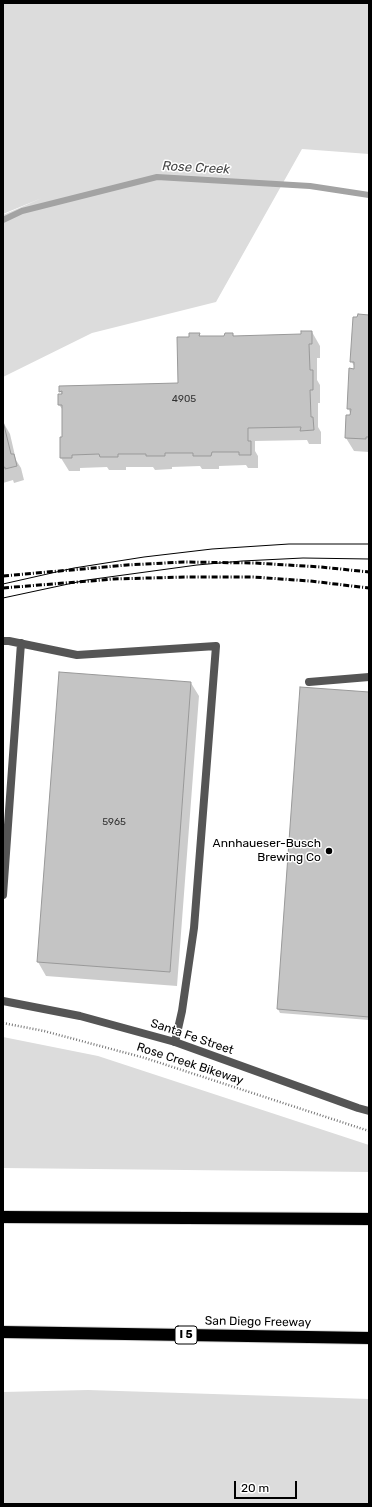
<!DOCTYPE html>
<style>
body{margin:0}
#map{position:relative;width:372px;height:1507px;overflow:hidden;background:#fff;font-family:Rubik,sans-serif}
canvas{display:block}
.frame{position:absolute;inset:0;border:4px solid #000;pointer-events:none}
.scale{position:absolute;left:234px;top:1481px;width:63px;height:18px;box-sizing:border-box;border:2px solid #000;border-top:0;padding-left:5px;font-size:12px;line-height:14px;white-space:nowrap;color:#000;-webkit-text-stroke:3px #fff;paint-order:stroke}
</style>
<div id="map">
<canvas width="372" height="1507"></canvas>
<div class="frame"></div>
<div class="scale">20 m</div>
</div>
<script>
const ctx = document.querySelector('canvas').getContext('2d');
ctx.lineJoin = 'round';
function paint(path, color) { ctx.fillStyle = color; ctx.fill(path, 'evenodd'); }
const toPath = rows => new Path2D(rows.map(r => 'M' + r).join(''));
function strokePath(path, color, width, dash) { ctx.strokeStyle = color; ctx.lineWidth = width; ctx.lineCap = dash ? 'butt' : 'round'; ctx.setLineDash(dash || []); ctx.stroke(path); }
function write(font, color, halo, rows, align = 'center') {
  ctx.font = font + ' Rubik,sans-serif'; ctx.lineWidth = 3; ctx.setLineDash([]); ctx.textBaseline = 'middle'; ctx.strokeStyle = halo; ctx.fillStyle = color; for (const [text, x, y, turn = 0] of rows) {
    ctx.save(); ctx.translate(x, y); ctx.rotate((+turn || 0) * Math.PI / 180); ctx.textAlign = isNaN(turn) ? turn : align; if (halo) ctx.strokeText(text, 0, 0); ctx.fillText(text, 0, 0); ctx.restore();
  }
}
const green = toPath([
 [3,3,369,3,369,154,302,149,216,302,92,333,3,377,3,215,42,198,3,214],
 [3,1037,98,1056,369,1145,369,1172,3,1168],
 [88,1390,369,1399,369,1504,3,1504,3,1392]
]);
const shadow = toPath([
 [369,316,369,452,354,451,346,438,351,415,348,408,355,367,351,361],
 [312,332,320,346,320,358,317,358,317,380,320,385,320,403,318,403,318,427,321,432,321,444,309,444,307,440,255,441,255,451,258,456,258,468,248,468,246,465,219,466,219,469,202,469,200,466,172,467,172,469,155,470,153,467,126,467,126,470,109,470,107,467,80,468,80,471,69,471,61,458,63,438,63,410,59,405,62,395,60,391,60,387,179,384,190,338,199,334,201,337,225,337,233,334,234,337,302,335],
 [3,422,10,434,16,460,21,468,24,480,14,483,13,480,3,483],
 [191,683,199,696,177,986,46,976,38,962],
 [301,688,369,693,369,1020,280,1013,278,1009]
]);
const stream = toPath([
 [3,220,22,211,157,177,310,186,369,195]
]);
const building = toPath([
 [358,314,369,315,369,437,366,437,366,439,345,438,346,415,350,415,351,409,347,409,349,368,354,369,354,362,350,362,353,317,357,317,358,314],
 [301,331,312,331,312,344,309,344,310,370,313,370,313,390,310,390,311,417,313,417,314,430,300,431,301,427,248,428,248,441,251,441,251,455,239,455,239,452,212,452,211,456,193,456,193,453,165,453,165,456,146,456,146,454,118,454,118,457,100,457,99,454,72,455,72,458,60,458,60,437,62,437,62,405,58,405,58,394,62,394,62,391,59,392,59,386,178,383,177,337,189,337,189,333,200,333,199,336,224,336,225,333,233,333,233,336,301,334,301,331],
 [3,421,11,454,14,454,17,466,5,469,5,467,3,468,3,421],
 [59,672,191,682,170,972,37,962,59,672],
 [300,687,369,692,369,1017,277,1009,300,687]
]);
const path = toPath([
 [3,1023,44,1031,145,1058,369,1131]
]);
const service = toPath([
 [3,641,9,641,77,655,216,646,194,928,182,1011,175,1042],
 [309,682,369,677],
 [3,895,21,643]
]);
const tertiary = toPath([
 [3,1001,80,1016,175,1042,358,1108,369,1111]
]);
const motorway = toPath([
 [3,1217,369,1219],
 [3,1332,369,1338]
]);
const tram = toPath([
 [3,584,74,568,144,557,212,549,289,544,369,544],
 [3,598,87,580,197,565,242,561,303,558,369,559]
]);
const rail = toPath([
 [3,576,127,565,184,562,254,563,321,567,369,572],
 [3,588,114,579,186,577,253,577,310,581,369,588]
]);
const markers = [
 [329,851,4,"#000"]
];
const numberNames = [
 ["4905",184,399],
 ["5965",114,822]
];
const shields = [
 [186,1335,22]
];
const shieldNames = [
 ["I 5",186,1335]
];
const poiNames = [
 ["Annhaueser-Busch",321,844],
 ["Brewing Co",321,858]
];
const streetNames = [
 ["Santa Fe Street",192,1037,19],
 ["Rose Creek Bikeway",190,1064,18],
 ["San Diego Freeway",258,1322,1]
];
const waterNames = [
 ["Rose Creek",196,168,3]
];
paint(green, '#dcdcdc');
paint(shadow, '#0003');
strokePath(stream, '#a3a3a3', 6);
paint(building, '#c4c4c4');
strokePath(building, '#999', 1);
strokePath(motorway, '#dbdbdb', 14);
strokePath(path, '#777', 2.5, [1, 2]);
strokePath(service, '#555', 8);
strokePath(tertiary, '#555', 8);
strokePath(motorway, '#000', 12);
strokePath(tram, '#000', 1);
strokePath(rail, '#000', 3, [6, 2, 1, 2]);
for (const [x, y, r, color] of markers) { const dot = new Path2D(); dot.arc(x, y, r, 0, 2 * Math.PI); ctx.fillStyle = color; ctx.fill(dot); strokePath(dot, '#fff', 1.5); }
write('10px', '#313131', null, numberNames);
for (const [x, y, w] of shields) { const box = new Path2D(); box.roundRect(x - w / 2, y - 9, w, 18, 3); ctx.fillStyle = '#fff'; ctx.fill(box); strokePath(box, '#000', 1); }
write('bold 11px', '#000', null, shieldNames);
write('12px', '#000', '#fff', poiNames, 'right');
write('12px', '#000', '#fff', streetNames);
write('italic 13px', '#444', '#fff', waterNames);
</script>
